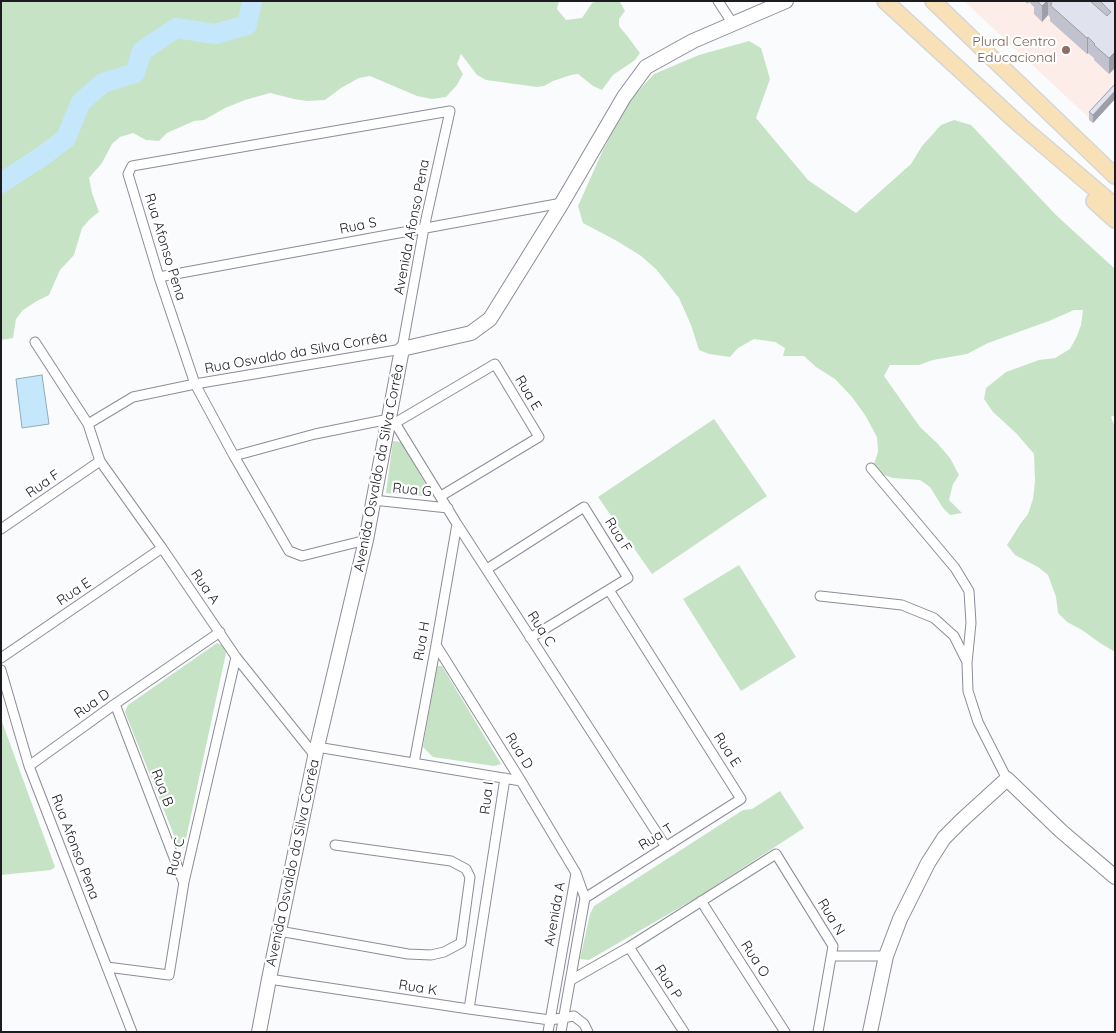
<!DOCTYPE html>
<meta charset="utf-8">
<style>
body{margin:0}
#map{position:relative;width:1116px;height:1033px;overflow:hidden;background:#fafbfd;font-family:Quicksand,sans-serif}
canvas{display:block}
.frame{position:absolute;inset:0;border:2px solid #1b1b20;pointer-events:none}
</style>
<div id="map">
<canvas width="1116" height="1033"></canvas>
<div class="frame"></div>
</div>
<script>
const ctx = document.querySelector('canvas').getContext('2d');
ctx.lineJoin = 'round';
function paint(path, color) { ctx.fillStyle = color; ctx.fill(path, 'evenodd'); }
const toPath = rows => new Path2D(rows.map(r => 'M' + r).join(''));
function strokePath(path, color, width, dash) { ctx.strokeStyle = color; ctx.lineWidth = width; ctx.lineCap = dash ? 'butt' : 'round'; ctx.setLineDash(dash || []); ctx.stroke(path); }
function write(font, color, halo, rows, align = 'center') {
  ctx.font = font + ' Quicksand,sans-serif'; ctx.lineWidth = 4.5; ctx.setLineDash([]); ctx.textBaseline = 'middle'; ctx.strokeStyle = halo; ctx.fillStyle = color; for (const [text, x, y, turn = 0] of rows) {
    ctx.save(); ctx.translate(x, y); ctx.rotate((+turn || 0) * Math.PI / 180); ctx.textAlign = isNaN(turn) ? turn : align; if (halo) ctx.strokeText(text, 0, 0); ctx.fillText(text, 0, 0); ctx.restore();
  }
}
const education = toPath([
 [964,1,1115,1,1115,99,1093,123,1089,120,1090,119]
]);
const green = toPath([
 [1,1,559,1,557,9,566,20,582,18,592,3,598,1,619,1,620,2,625,11,619,19,619,26,628,37,640,53,635,60,613,75,602,90,593,86,578,74,571,75,553,81,544,86,537,87,486,80,477,75,461,54,457,64,463,74,457,85,446,97,432,99,417,96,370,76,359,78,341,88,325,100,307,101,294,99,270,93,245,100,225,108,204,120,194,121,167,133,159,141,146,140,133,133,120,137,112,144,102,163,89,178,92,193,99,212,90,219,82,228,74,255,60,270,49,295,37,301,23,310,16,319,13,338,1,340],
 [749,41,761,48,770,79,756,118,808,180,856,213,911,164,922,146,941,125,954,120,971,125,1056,215,1115,269,1115,415,1111,417,1115,427,1115,652,1100,643,1082,630,1067,622,1058,613,1056,597,1048,575,1038,567,1015,555,1007,545,1021,523,1028,514,1033,499,1035,481,1034,454,1016,433,993,412,984,399,986,388,1006,372,1039,360,1055,358,1070,349,1077,336,1081,325,1083,310,1074,310,1049,321,988,343,967,354,933,360,919,365,890,365,884,376,920,427,938,444,950,458,959,475,953,484,949,500,962,513,950,515,943,508,930,487,920,480,893,478,884,475,874,464,878,452,877,437,865,415,852,397,835,379,816,367,804,356,783,356,785,348,775,342,754,339,738,348,730,357,709,354,699,350,691,325,679,298,656,269,641,256,617,241,583,223,578,206,603,150,628,102,654,74,699,55],
 [714,419,767,496,652,574,598,497],
 [393,441,401,442,433,497,386,493],
 [739,565,796,657,741,691,683,599],
 [217,643,223,646,226,653,184,848,179,848,125,712,128,705],
 [437,666,442,666,501,764,494,766,433,757,423,747],
 [1,719,55,867,51,870,1,875],
 [780,791,804,828,698,897,589,960,580,959,590,914,594,906,743,810,752,809]
]);
const water = toPath([
 [42,375,49,424,22,428,16,379,42,375]
]);
const river = toPath([
 [1,183,44,155,66,138,81,102,103,83,135,73,142,51,176,28,215,34,247,25,252,1]
]);
const street = toPath([
 [718,1,733,24],
 [159,277,562,203],
 [35,342,88,424,100,461,162,548,236,657,316,757],
 [395,423,495,364,539,437,441,496],
 [88,424,133,397,195,384,402,349,424,228,450,111,132,166,128,174,159,277,195,384,234,456,289,551,302,556,366,540],
 [234,456,315,434,389,419,395,423,457,524,666,847],
 [871,468,955,568,969,591,971,623,967,663,968,691,978,722,1007,779],
 [373,500,448,508],
 [1,529,100,461],
 [487,569,584,507,628,578,530,638],
 [820,596,902,605,934,618,954,636,967,662],
 [436,645,521,781,576,873,585,898,561,1032],
 [1,658,162,548],
 [1,670,29,766,132,1032],
 [115,704,183,881],
 [317,747,521,781],
 [414,763,436,645,457,524],
 [29,766,115,704,220,632],
 [585,898,741,799,609,590],
 [701,901,785,1032],
 [279,931,408,954,431,955,444,952,461,943,470,877,466,869,451,861,335,845],
 [629,947,684,1032],
 [832,956,886,956],
 [107,967,169,975,184,882,236,657],
 [269,979,469,1009,550,1020,574,1016,584,1024,588,1032],
 [571,980,629,947,776,854,833,946,818,1032],
 [469,1009,505,778],
 [548,1032,576,873]
]);
const secondary = toPath([
 [259,1032,269,979,317,747,366,540,402,349,471,333,490,319,562,203,624,97,646,67,693,41,786,1],
 [870,1032,886,956,900,919,928,863,944,838,962,820,1007,779,1061,831,1115,877]
]);
const primary = toPath([
 [885,1,1021,126,1115,206],
 [933,1,1115,176],
 [1094,201,1115,220]
]);
const wall = toPath([
 [1025,1,1115,1,1109,74,1094,60,1094,58,1088,53,1087,54,1050,21,1050,17,1048,15,1042,22,1034,14,1034,7,1029,2,1027,4],
 [1115,84,1115,99,1093,123,1089,120,1089,112]
]);
const shadedWall = toPath([
 [1047,1,1048,1,1048,15,1042,22,1042,6],
 [1088,37,1088,53,1087,54,1087,38],
 [1115,52,1115,68,1109,74,1109,58],
 [1115,91,1115,99,1093,123,1093,115]
]);
const building = toPath([
 [1037,1,1047,1,1042,6,1037,1],
 [1050,1,1090,1,1107,16,1111,12,1100,1,1115,1,1115,52,1109,58,1094,45,1095,44,1088,37,1087,38,1050,5,1052,4,1050,1],
 [1115,84,1115,91,1093,115,1089,112,1115,84]
]);
const markers = [
 [1066,50,5,"#8d6e63"]
];
const educationNames = [
 ["Plural Centro",1056,42],
 ["Educacional",1056,58]
];
const streetNames = [
 ["Rua S",358,226,-11],
 ["Avenida Afonso Pena",412,227,-79],
 ["Rua Afonso Pena",165,247,73],
 ["Rua Osvaldo da Silva Corrêa",296,353,-10],
 ["Rua E",528,393,59],
 ["Avenida Osvaldo da Silva Corrêa",379,468,-79],
 ["Rua F",43,484,-35],
 ["Rua G",412,490,6],
 ["Rua F",618,535,58],
 ["Rua A",205,587,55],
 ["Rua E",74,592,-34],
 ["Rua C",541,629,57],
 ["Rua H",422,641,-80],
 ["Rua D",92,704,-35],
 ["Rua E",727,750,57],
 ["Rua D",519,751,58],
 ["Rua B",162,788,69],
 ["Rua I",487,798,-83],
 ["Rua T",656,837,-32],
 ["Rua Afonso Pena",75,847,69],
 ["Rua C",176,857,-77],
 ["Avenida Osvaldo da Silva Corrêa",293,863,-78],
 ["Avenida A",555,914,-80],
 ["Rua N",831,917,59],
 ["Rua O",755,959,57],
 ["Rua P",668,982,57],
 ["Rua K",418,988,9]
];
paint(education, '#fdede9');
paint(green, '#c7e3c6');
paint(water, '#c4e7fc');
strokePath(water, '#91aaba', 1);
strokePath(river, '#c4e7fc', 20);
strokePath(street, '#8c8d98', 11);
strokePath(secondary, '#8c8d98', 16);
strokePath(primary, '#d6d6d7', 18);
strokePath(street, '#fff', 9);
strokePath(secondary, '#fff', 14);
strokePath(primary, '#f9e1b7', 15);
paint(wall, '#c1c2cd');
paint(shadedWall, '#9d9ea7');
paint(building, '#e0e2ee');
strokePath(building, '#9d9ea7', 1);
for (const [x, y, r, color] of markers) { const dot = new Path2D(); dot.arc(x, y, r, 0, 2 * Math.PI); ctx.fillStyle = color; ctx.fill(dot); strokePath(dot, '#fff', 2); }
write('14px', '#785e54', '#fff', educationNames, 'right');
write('14px', '#1b1b20', '#fff', streetNames);
</script>
